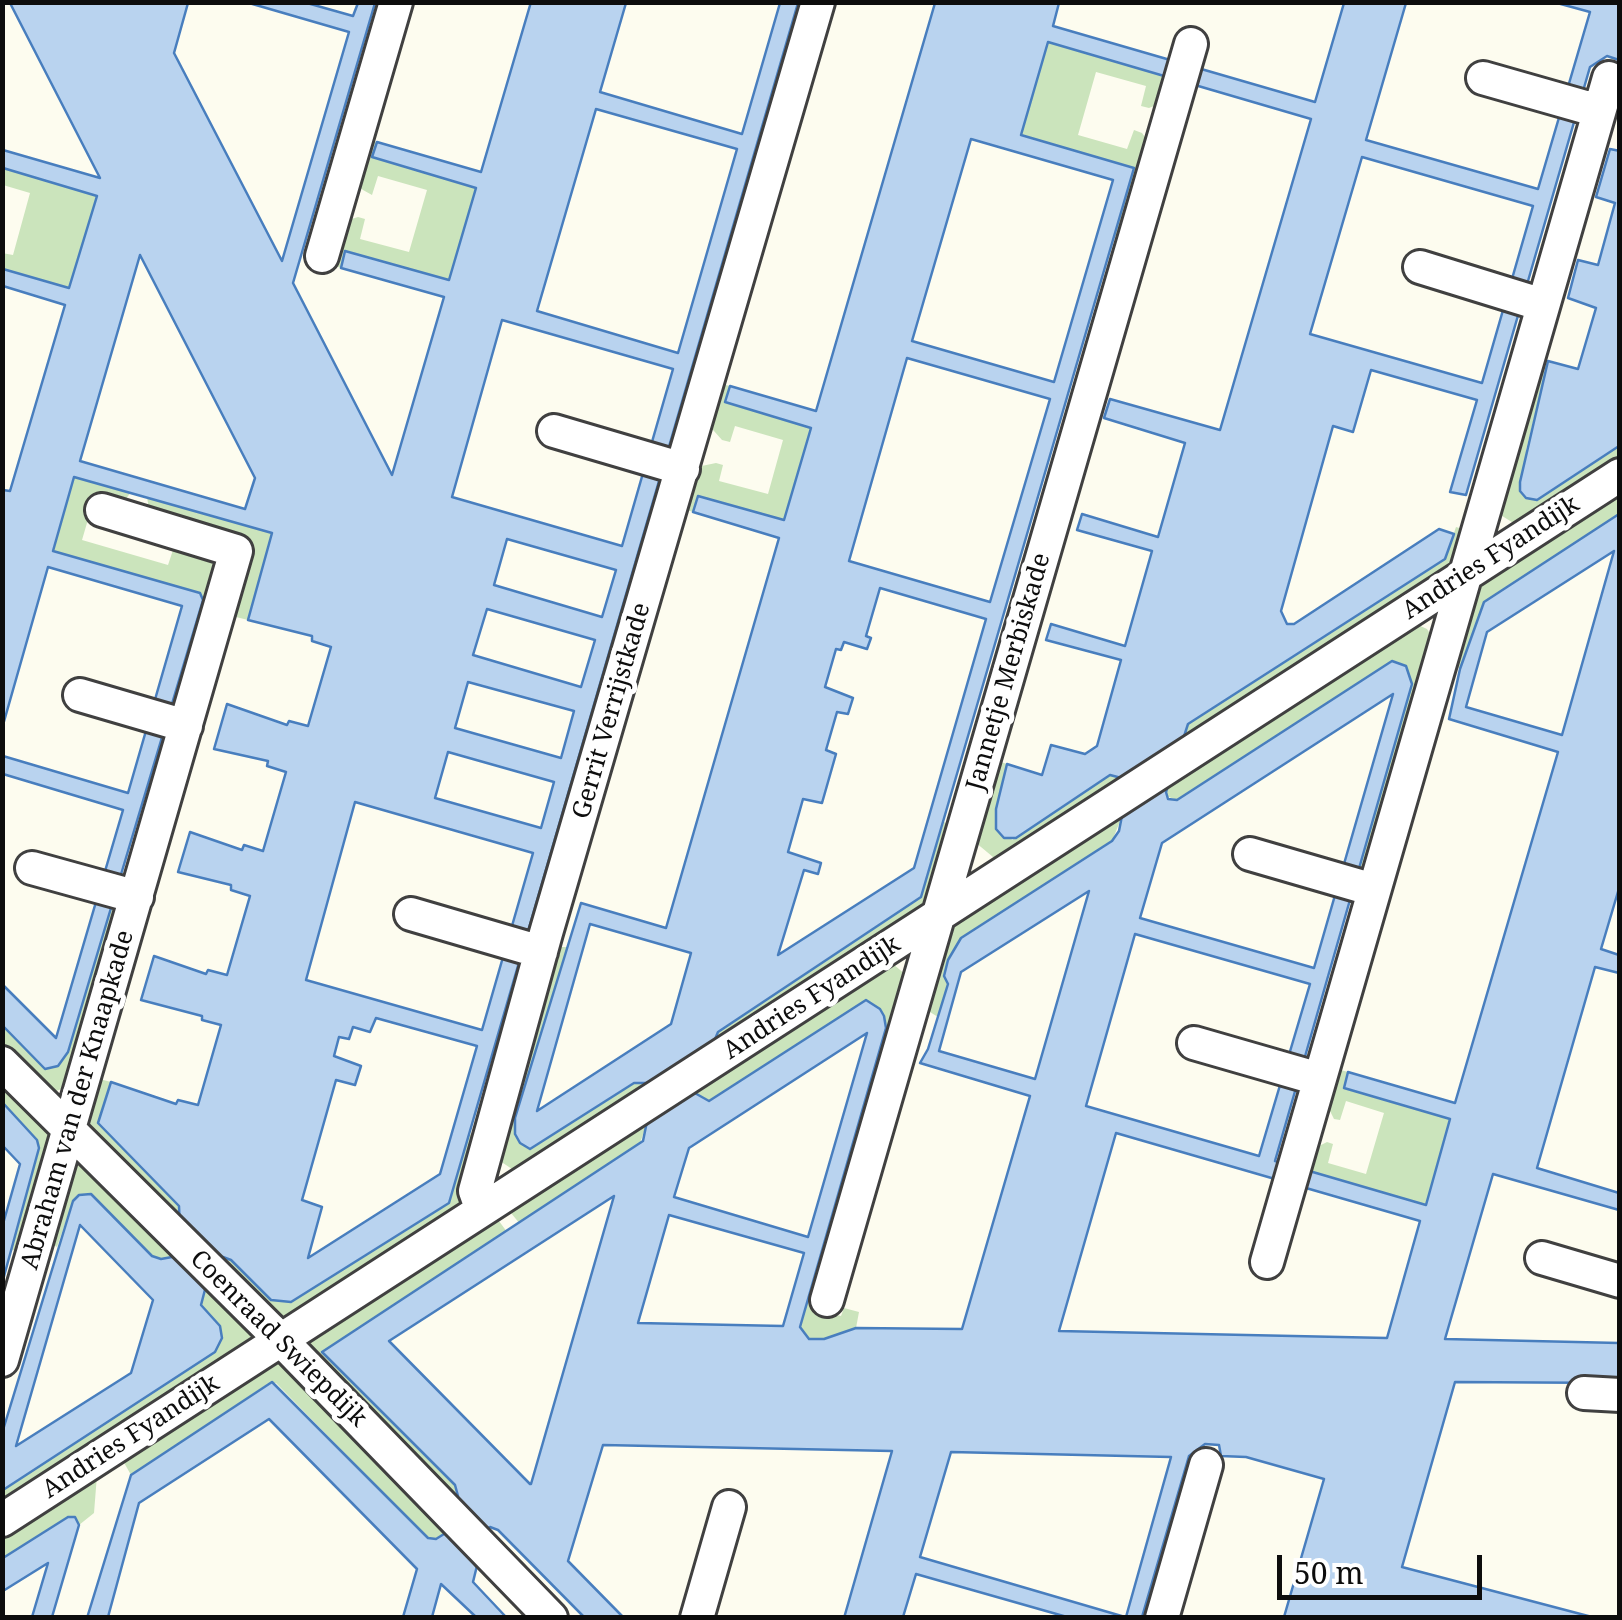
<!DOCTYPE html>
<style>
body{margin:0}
#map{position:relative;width:1622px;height:1620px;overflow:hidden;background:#fdfcef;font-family:"Noto Serif",serif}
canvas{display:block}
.frame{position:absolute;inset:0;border:5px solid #0d0d0d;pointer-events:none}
.scale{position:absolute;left:1277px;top:1555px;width:205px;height:45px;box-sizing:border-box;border:5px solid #0d0d0d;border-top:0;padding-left:12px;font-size:30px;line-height:35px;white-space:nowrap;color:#0d0d0d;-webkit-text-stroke:8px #fff;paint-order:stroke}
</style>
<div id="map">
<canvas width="1622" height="1620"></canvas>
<div class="frame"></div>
<div class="scale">50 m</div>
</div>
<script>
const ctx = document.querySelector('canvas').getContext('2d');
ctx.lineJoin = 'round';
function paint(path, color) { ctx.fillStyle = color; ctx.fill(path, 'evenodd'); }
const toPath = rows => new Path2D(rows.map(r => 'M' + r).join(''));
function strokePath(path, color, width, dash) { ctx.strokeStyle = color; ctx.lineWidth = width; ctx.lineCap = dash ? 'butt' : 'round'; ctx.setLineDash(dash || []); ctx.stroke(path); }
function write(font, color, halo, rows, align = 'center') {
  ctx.font = font + ' "Noto Serif",serif'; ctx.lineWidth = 10; ctx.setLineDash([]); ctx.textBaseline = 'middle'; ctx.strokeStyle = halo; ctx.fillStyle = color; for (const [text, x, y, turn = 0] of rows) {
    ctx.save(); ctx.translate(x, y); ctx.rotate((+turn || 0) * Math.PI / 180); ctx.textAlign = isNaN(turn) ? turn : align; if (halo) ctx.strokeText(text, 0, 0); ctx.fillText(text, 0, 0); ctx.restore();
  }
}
const green = toPath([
 [1048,41,1174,78,1167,101,1149,108,1141,106,1146,86,1096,72,1078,135,1127,149,1134,130,1142,133,1153,148,1128,236,1115,236,1134,168,1021,135],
 [365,138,377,142,373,157,476,188,449,281,346,251,341,268,328,263,345,221,358,217,365,219,360,239,409,252,427,190,378,176,372,195,363,190,358,186],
 [3,168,97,195,69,289,3,269,2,253,13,255,30,193,3,185],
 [1536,358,1548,361,1526,450,1537,500,1619,446,1619,467,1515,524,1499,514],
 [717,383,730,386,726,402,811,427,784,521,698,496,693,512,681,508,692,468,716,463,723,465,719,481,768,494,783,440,735,426,730,442,722,440,706,422],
 [74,476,131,492,123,503,94,499,82,540,168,565,174,547,218,565,183,709,169,713,202,597,200,593,53,551],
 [1619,487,1619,514,1484,602,1460,669,1452,665,1468,591],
 [147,497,272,533,248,620,232,616,247,543,150,515],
 [1456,527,1469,531,1459,569,1179,749,1187,724,1445,559],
 [1416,624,1427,629,1434,640,1368,879,1356,878,1412,684,1399,662,1392,661,1177,800,1166,796,1168,785],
 [992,759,1007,764,996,809,1012,840,1110,775,1127,778,1001,858,993,857,975,842],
 [1123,814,1112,841,961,938,938,1017,925,1009,943,921],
 [944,822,951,826,933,908,710,1052,718,1032,921,897],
 [114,900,121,903,71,1085,54,1092,3,1049,2,1026,45,1069,65,1058],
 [554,947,568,947,515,1118,530,1149,634,1083,648,1083,515,1171,500,1161],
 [893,964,906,975,843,1209,832,1209,886,1028,880,1009,875,1005,866,1000,709,1101,693,1093],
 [1330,1067,1348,1072,1345,1089,1450,1119,1426,1205,1301,1168,1305,1153,1327,1142,1333,1144,1328,1163,1366,1174,1384,1113,1346,1101,1340,1120,1334,1119,1322,1095],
 [2,1070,55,1125,21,1251,11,1250,38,1155,37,1139,3,1103],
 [92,1077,111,1082,98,1123,180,1206,182,1221,85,1131],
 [648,1120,639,1146,520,1224,511,1213,519,1195],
 [469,1133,479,1143,459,1214,288,1324,213,1259,223,1257,231,1260,271,1300,291,1302,449,1203],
 [82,1164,175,1246,172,1257,161,1259,152,1256,91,1194,73,1201,57,1247,49,1242,68,1170],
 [484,1218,499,1221,507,1232,323,1351,455,1485,458,1496,456,1504,308,1344,310,1337],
 [207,1279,253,1332,253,1341,3,1509,3,1490,215,1352,220,1325,201,1306],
 [810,1292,834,1314,841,1316,844,1308,859,1312,856,1328,824,1339,808,1339,800,1326],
 [279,1358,448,1525,440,1538,428,1538,276,1383,269,1383,131,1475,118,1452],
 [97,1475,94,1513,79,1525,75,1517,68,1517,3,1558,3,1526]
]);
const water = toPath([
 [531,2,626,3,600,92,742,134,780,3,798,3,449,1203,291,1302,271,1300,231,1260,223,1257,213,1259,201,1305,220,1326,222,1338,215,1352,3,1490,3,1430,73,1201,79,1195,91,1194,152,1256,161,1259,172,1257,180,1229,179,1206,98,1123,111,1082,176,1104,178,1100,198,1105,221,1025,202,1020,202,1016,141,1000,154,956,206,974,208,970,227,975,250,896,231,890,231,885,178,872,190,832,242,850,244,845,263,851,286,772,267,766,268,761,214,749,227,704,287,725,289,721,308,726,331,647,312,641,312,636,248,620,272,533,74,477,53,551,200,593,203,600,68,1052,58,1066,45,1069,3,1026,3,985,56,1038,123,810,3,774,3,756,128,793,182,606,48,567,3,725,3,490,10,491,65,305,3,286,3,269,69,288,97,196,3,168,3,150,100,178,10,3,188,3,174,53,282,261,349,32,249,3,307,3,353,16,358,3,375,3,293,283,392,475,444,297,341,268,345,251,449,280,476,188,372,157,377,142,481,172,531,2],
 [596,109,737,149,678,353,537,311,596,109],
 [140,255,255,478,245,509,80,461,140,255],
 [502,320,673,369,622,546,452,497,502,320],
 [507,539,616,570,602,617,494,585,507,539],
 [487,609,595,640,581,687,473,655,487,609],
 [468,682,574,711,561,758,455,728,468,682],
 [448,752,554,782,541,828,435,798,448,752],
 [355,802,533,853,482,1030,306,980,355,802],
 [376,1018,477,1046,440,1174,308,1258,322,1207,302,1200,336,1080,355,1085,361,1066,334,1056,339,1037,349,1039,353,1027,370,1032,376,1018],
 [80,1225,153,1300,131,1373,16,1446,80,1225],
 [935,3,1059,3,1053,26,1315,102,1344,3,1406,3,1366,140,1538,189,1590,12,1557,3,1619,3,1619,60,1607,56,1590,67,1466,495,1450,492,1477,400,1371,370,1353,432,1333,426,1281,611,1287,624,1294,624,1439,529,1454,534,1445,559,1188,724,1166,792,1168,799,1177,800,1392,661,1406,666,1412,684,1275,1161,1426,1205,1450,1119,1344,1088,1348,1072,1455,1103,1558,752,1449,719,1460,669,1484,602,1619,514,1620,885,1601,949,1619,955,1619,973,1595,967,1537,1168,1619,1193,1619,1210,1493,1174,1445,1339,1619,1343,1619,1383,1455,1382,1402,1567,1592,1617,1284,1617,1324,1479,1246,1457,1221,1456,1219,1445,1205,1444,1189,1456,1142,1617,1126,1617,1171,1457,951,1452,920,1557,1125,1617,1067,1617,916,1574,903,1617,844,1618,892,1451,603,1445,568,1561,623,1617,584,1617,498,1530,490,1527,486,1529,473,1582,506,1617,476,1617,441,1584,432,1617,403,1617,417,1569,269,1419,139,1503,108,1617,87,1618,131,1475,272,1382,428,1538,436,1539,444,1534,458,1496,455,1485,322,1352,643,1141,654,1087,648,1083,634,1083,530,1149,520,1143,515,1134,515,1118,581,903,666,928,779,538,693,512,698,496,784,520,811,428,725,402,730,386,816,411,935,3],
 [1048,42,1311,119,1220,430,1110,399,1104,418,1185,443,1158,537,1082,514,1077,530,1152,551,1125,646,1051,624,1046,640,1121,660,1097,746,1085,754,1051,745,1042,775,1007,764,996,809,996,829,1004,838,1016,838,1110,775,1129,780,1119,831,1112,841,961,938,948,960,944,976,948,984,928,1049,920,1063,1030,1096,962,1329,856,1328,824,1339,809,1339,800,1327,886,1028,884,1016,880,1009,866,1000,709,1101,693,1092,718,1032,921,897,1134,168,1021,135,1048,42],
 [971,139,1113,180,1054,382,912,341,971,139],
 [1362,157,1533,206,1482,383,1310,334,1362,157],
 [907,358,1050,399,990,602,849,561,907,358],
 [1614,551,1562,735,1466,707,1487,632,1614,551],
 [880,588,986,619,914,868,778,955,804,870,818,874,821,863,788,852,803,799,822,803,836,754,826,750,837,712,848,714,853,698,825,687,836,649,841,650,844,642,867,649,871,638,866,636,880,588],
 [1393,694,1314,968,1140,918,1162,843,1393,694],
 [1089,891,1035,1079,939,1051,961,972,1089,891],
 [590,924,691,953,671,1024,537,1111,590,924],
 [1135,934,1310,984,1259,1156,1086,1106,1135,934],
 [867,1033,808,1237,674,1197,689,1148,867,1033],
 [1116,1133,1420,1221,1387,1338,1059,1331,1116,1133],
 [614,1196,531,1484,530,1484,389,1341,614,1196],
 [669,1215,804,1253,783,1326,638,1323,669,1215],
 [1610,149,1620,151,1619,446,1537,500,1526,498,1520,491,1520,482,1548,361,1578,369,1596,308,1568,298,1578,260,1598,265,1615,203,1596,197,1610,149],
 [3,1103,37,1140,39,1148,3,1280,3,1224,20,1164,3,1146,3,1103],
 [68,1517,75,1517,79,1525,52,1617,32,1617,48,1563,3,1591,3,1558,68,1517]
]);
const street = toPath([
 [1483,78,1599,111],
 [322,256,396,2],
 [1420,267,1543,305],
 [554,431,683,469],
 [80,695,186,726],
 [1250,854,1374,890],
 [32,868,137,897],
 [411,914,541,952],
 [1194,1043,1319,1079],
 [2,1063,281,1340,551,1618],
 [481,1208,475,1191,546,933,818,2],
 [1542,1258,1620,1281],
 [1267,1262,1609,78],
 [827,1300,1191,44],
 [2,1360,236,551,102,510],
 [1584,1393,1620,1395],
 [2,1520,1620,475],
 [697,1618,729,1507],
 [1162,1618,1206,1465]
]);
const streetNames = [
 ["Andries Fyandijk",1491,558,-33],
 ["Jannetje Merbiskade",1009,672,-74],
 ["Gerrit Verrijstkade",612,711,-74],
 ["Andries Fyandijk",812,998,-33],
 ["Abraham van der Knaapkade",78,1100,-74],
 ["Coenraad Swiepdijk",278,1339,45],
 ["Andries Fyandijk",131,1437,-33]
];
paint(green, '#cbe4bc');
paint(water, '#b9d3ef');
strokePath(water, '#487ebe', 2.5);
strokePath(street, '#404040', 38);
strokePath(street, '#fff', 32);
write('25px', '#0d0d0d', '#fff', streetNames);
</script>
